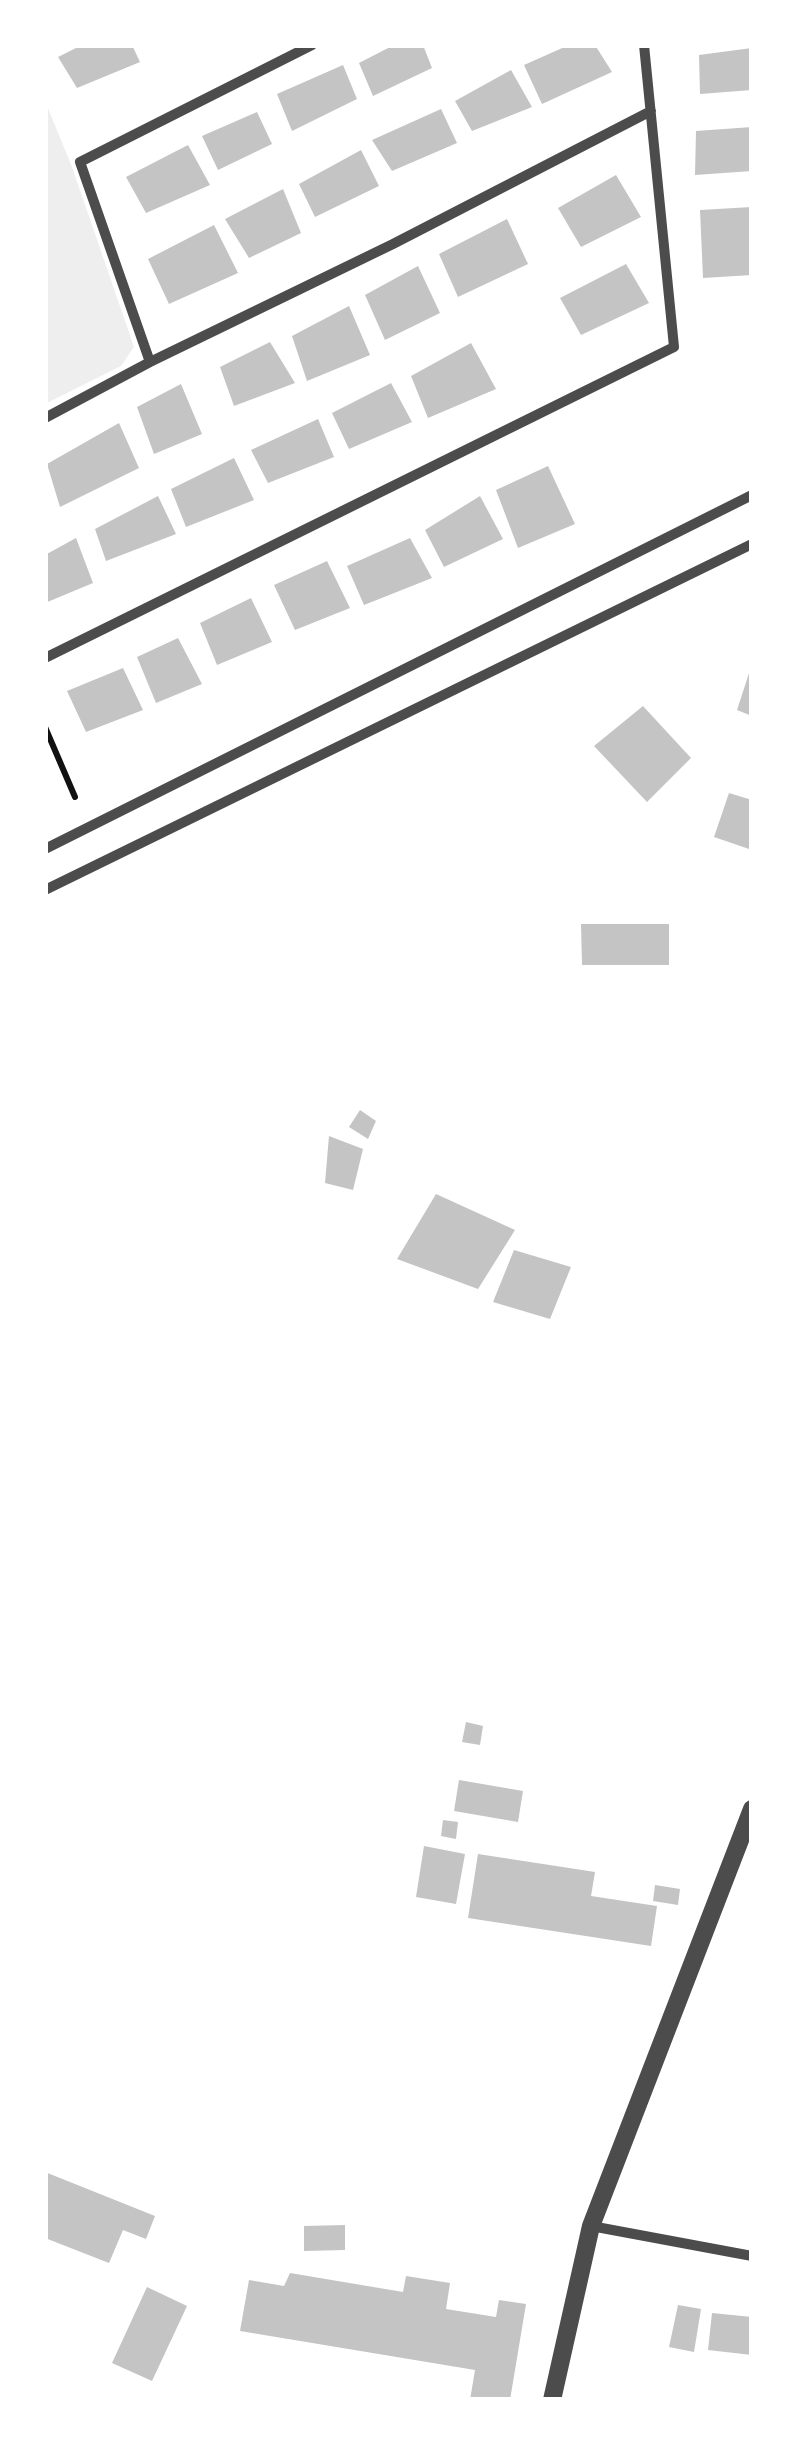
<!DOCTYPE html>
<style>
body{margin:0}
#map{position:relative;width:797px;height:2445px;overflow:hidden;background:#fff;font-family:Overpass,sans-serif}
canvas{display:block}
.frame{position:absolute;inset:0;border:48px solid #fff;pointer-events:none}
</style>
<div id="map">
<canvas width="797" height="2445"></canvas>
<div class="frame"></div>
</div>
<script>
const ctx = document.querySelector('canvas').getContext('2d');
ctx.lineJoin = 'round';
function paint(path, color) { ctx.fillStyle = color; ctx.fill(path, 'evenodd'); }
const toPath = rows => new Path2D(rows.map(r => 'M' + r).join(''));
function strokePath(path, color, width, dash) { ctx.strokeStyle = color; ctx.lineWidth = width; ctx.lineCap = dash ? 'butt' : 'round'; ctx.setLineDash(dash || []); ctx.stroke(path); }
const green = toPath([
 [45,101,72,167,134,347,121,366,45,404]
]);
const building = toPath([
 [82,45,132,45,140,62,77,88,58,57],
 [394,45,423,45,432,68,373,96,359,63],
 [569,45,595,45,612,72,542,104,524,65],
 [752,48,752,90,700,94,699,55],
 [343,65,357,99,292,131,277,94],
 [511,70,532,107,472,131,455,101],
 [441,109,457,143,392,171,372,140],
 [257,112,272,144,218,170,202,136],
 [752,127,752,171,695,175,696,131],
 [188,145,210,185,146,213,126,177],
 [361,150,379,186,315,217,299,184],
 [616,175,641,217,581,247,558,208],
 [283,189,301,233,249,258,225,219],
 [752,207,752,275,703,278,700,210],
 [507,219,528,264,458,297,439,254],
 [214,225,238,273,169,304,148,259],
 [626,264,649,303,581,335,560,298],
 [418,266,440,313,385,340,365,295],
 [349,306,370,355,307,381,292,336],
 [270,342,295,383,234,406,220,367],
 [471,343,496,389,428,418,411,376],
 [391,383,412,422,349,449,332,413],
 [181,384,202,434,154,454,137,407],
 [318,419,334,457,268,483,251,450],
 [119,423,139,468,60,507,47,464],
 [234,458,254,500,186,527,171,489],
 [548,466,575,524,518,548,496,490],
 [158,496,176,534,106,561,95,529],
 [480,496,503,539,444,567,425,530],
 [76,538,93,583,45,603,45,555],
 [410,538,432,578,364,605,347,566],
 [327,561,350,608,295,630,274,585],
 [251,598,272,642,217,665,200,623],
 [178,638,202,684,156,703,137,657],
 [751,667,752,667,752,716,737,710],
 [123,668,143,710,86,732,67,691],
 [643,706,691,758,647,802,594,746],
 [729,793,752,800,752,850,714,837],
 [581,924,669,924,669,965,582,965],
 [360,1110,376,1121,368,1139,349,1127],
 [329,1136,363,1149,353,1190,325,1183],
 [436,1194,515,1230,478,1289,397,1259],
 [514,1250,571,1267,550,1319,493,1302],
 [466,1722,483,1726,480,1745,462,1742],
 [459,1780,523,1791,518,1822,454,1811],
 [443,1820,458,1822,456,1839,441,1836],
 [424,1846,465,1854,456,1904,416,1897],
 [478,1854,595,1872,591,1896,657,1906,651,1946,468,1918],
 [655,1885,680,1889,678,1905,653,1901],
 [45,2172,155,2216,146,2239,123,2230,109,2263,45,2238],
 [345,2225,345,2250,304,2251,304,2226],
 [290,2273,403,2292,406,2276,450,2283,446,2309,496,2317,499,2300,526,2304,510,2400,470,2400,475,2370,240,2331,249,2280,284,2286],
 [147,2287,187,2306,152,2381,112,2363],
 [678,2305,701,2309,694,2352,669,2347],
 [712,2313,752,2317,752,2355,708,2350]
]);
const path = toPath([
 [45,727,75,797]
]);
const minor = toPath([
 [150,362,80,162,312,45],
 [45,418,150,362,393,244,651,111],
 [45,658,674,347,644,45],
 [45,849,752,495],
 [45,890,752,544],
 [591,2226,752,2256]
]);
const tertiary = toPath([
 [552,2400,591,2226,752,1809]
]);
paint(green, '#eee');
paint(building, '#c4c4c4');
strokePath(path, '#111', 6);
strokePath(minor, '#4c4c4c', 10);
strokePath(tertiary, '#4c4c4c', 18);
</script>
